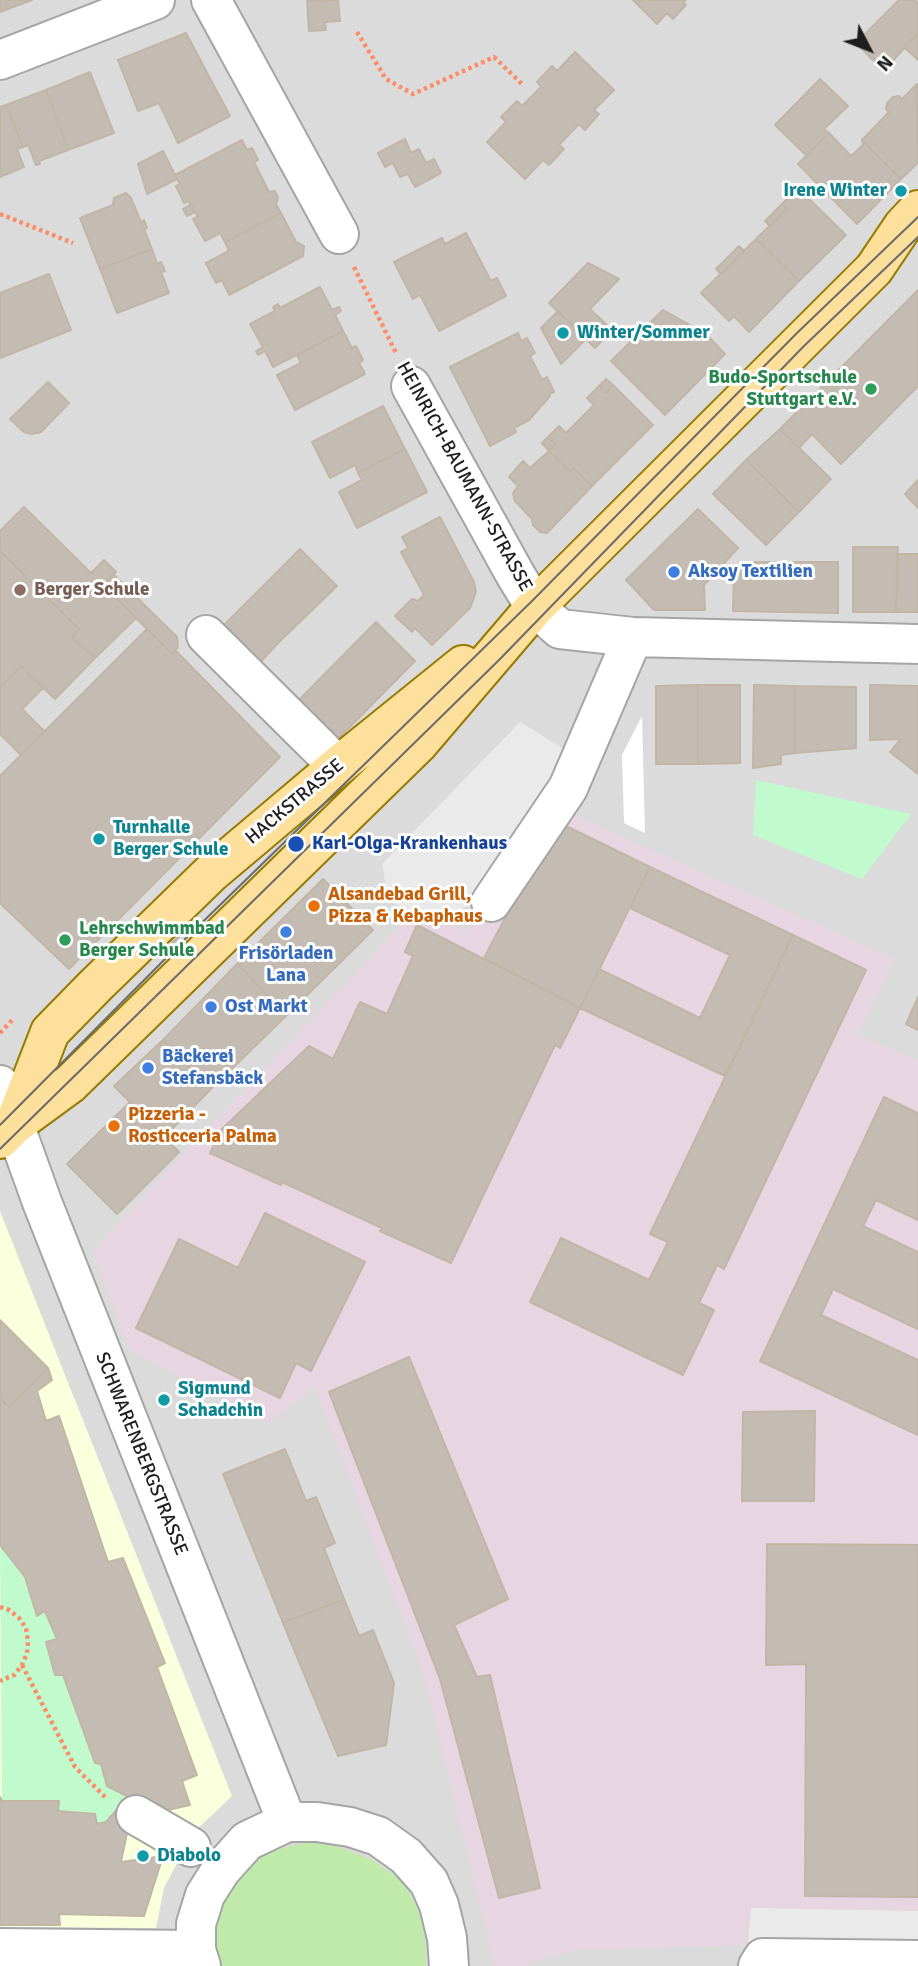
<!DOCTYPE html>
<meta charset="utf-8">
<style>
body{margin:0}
#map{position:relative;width:918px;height:1966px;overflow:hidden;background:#efede3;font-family:Signika,sans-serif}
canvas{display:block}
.north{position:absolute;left:834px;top:14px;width:70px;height:70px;-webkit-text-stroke:5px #fff;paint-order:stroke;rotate:132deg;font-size:19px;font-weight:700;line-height:28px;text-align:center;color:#1e1e1e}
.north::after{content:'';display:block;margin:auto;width:24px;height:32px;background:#1e1e1e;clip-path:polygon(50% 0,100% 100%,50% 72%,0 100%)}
</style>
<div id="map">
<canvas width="918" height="1966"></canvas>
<div class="north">N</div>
</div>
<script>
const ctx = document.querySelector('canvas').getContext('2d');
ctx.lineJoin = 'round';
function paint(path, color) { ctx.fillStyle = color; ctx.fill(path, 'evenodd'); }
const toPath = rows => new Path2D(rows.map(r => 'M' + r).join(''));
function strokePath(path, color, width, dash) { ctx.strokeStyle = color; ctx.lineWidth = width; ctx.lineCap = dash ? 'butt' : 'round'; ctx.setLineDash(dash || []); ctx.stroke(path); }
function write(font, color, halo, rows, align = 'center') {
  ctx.font = font + ' Signika,sans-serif'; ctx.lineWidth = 6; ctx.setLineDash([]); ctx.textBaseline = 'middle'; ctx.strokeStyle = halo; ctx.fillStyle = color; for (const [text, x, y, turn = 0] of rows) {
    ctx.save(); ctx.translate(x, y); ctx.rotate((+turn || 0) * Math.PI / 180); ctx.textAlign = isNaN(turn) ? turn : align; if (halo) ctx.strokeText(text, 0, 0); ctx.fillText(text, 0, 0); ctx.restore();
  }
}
const residential = toPath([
 [0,0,918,0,918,1966,0,1966]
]);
const industrial = toPath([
 [549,804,895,959,857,1035,918,1060,918,1940,572,1950,523,1966,495,1966,424,1674,315,1386,268,1424,130,1350,93,1251,414,911,466,932]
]);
const education = toPath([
 [0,1211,232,1796,193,1833,164,1888,156,1928,0,1927]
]);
const grass = toPath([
 [310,1842,339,1847,371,1859,403,1882,416,1905,424,1929,426,1966,220,1966,213,1939,218,1909,228,1886,250,1862,282,1848]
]);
const park = toPath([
 [756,780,911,814,862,879,753,835],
 [0,1545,25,1577,37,1616,45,1611,57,1639,47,1642,63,1675,95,1763,101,1764,107,1786,128,1797,106,1822,97,1824,95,1814,58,1811,59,1801,2,1801]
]);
const parking = toPath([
 [520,722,569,752,553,799,451,924,389,902,382,864],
 [751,1908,918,1911,918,1947,748,1944]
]);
const pier = toPath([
 [642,716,645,833,624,823,622,755]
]);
const building = toPath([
 [0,0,32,0,0,12,0,0],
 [338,0,340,21,325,22,326,30,309,31,307,1,338,0],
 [633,0,686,0,683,3,686,5,673,19,667,13,657,24,633,0],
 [899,0,915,0,918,3,918,33,888,66,878,57,874,61,856,43,899,0],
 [186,33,230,116,178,143,159,103,138,111,118,60,186,33],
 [918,33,918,60,904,47,918,33],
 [575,52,614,90,594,110,599,114,585,130,579,124,559,145,564,149,549,165,543,160,525,179,487,142,506,122,501,117,517,101,522,106,541,87,537,82,552,66,557,71,575,52],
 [90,72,114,133,68,150,46,90,90,72],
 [820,79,848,106,824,129,829,133,807,156,775,125,820,79],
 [917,84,918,163,901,179,862,140,889,112,886,109,887,103,893,97,899,96,902,99,917,84],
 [46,90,68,150,39,161,40,164,36,165,28,145,23,147,6,105,46,90],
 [6,105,23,147,17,149,24,167,0,177,0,107,6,105],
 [829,133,851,156,863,145,862,140,901,179,857,224,798,164,829,133],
 [405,139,411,153,419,149,426,163,434,159,441,173,415,187,408,174,400,177,393,163,385,167,378,153,405,139],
 [242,140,247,150,252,148,258,160,254,162,269,192,275,191,278,198,276,204,281,213,225,242,220,233,205,241,193,219,198,217,189,201,184,203,176,186,180,184,175,175,242,140],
 [163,151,177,179,147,194,138,164,163,151],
 [795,191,800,196,803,193,846,235,799,281,756,239,787,209,782,204,795,191],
 [126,193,131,198,141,222,144,220,147,228,144,229,152,249,100,269,80,218,113,205,114,198,126,193],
 [191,204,195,212,187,216,183,209,191,204],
 [782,204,787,209,770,226,765,221,782,204],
 [281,213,296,242,304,246,303,256,229,295,222,280,216,283,206,263,229,251,225,242,281,213],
 [466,233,491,281,497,278,506,296,439,331,420,295,413,299,394,262,442,238,445,244,466,233],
 [756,239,799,281,749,332,734,316,729,321,701,293,756,239],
 [739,246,744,251,721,274,716,269,739,246],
 [152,249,157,264,161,262,165,271,161,272,169,293,117,313,100,269,152,249],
 [588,263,619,279,590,309,612,330,595,348,549,303,588,263],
 [49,274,71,330,0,358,0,293,49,274],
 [320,287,332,310,339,307,341,311,335,315,343,331,273,367,265,351,258,355,256,351,263,347,250,324,275,311,273,307,278,304,280,308,320,287],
 [918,290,918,386,841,464,812,434,799,448,780,429,918,290],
 [663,310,690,325,702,338,706,334,725,354,665,415,611,361,663,310],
 [558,311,586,339,561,364,541,328,558,311],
 [343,331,352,348,356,346,363,360,359,363,365,374,295,410,277,375,301,363,297,355,343,331],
 [518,333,521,341,527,338,535,353,530,356,542,380,547,377,554,392,549,394,550,396,529,420,514,428,516,432,490,446,450,367,518,333],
 [606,379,613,385,606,393,599,386,606,379],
 [48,382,69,403,41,432,32,434,24,432,10,419,48,382],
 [613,385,653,425,592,486,574,468,570,471,549,451,555,444,548,437,559,426,566,433,594,405,587,398,599,386,606,393,613,385],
 [383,406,405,449,358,473,355,465,330,478,312,442,383,406],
 [780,429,831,479,799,512,746,460,780,429],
 [548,437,555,444,549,451,542,443,548,437],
 [405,449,427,492,357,528,339,492,362,480,358,473,405,449],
 [549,451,570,471,574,468,592,486,547,533,540,532,533,525,532,519,515,501,513,493,518,486,509,477,523,461,530,468,549,451],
 [746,460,799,512,766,545,713,494,746,460],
 [918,480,918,508,905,494,918,480],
 [24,507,91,573,104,560,116,572,103,585,136,618,95,658,72,637,79,629,0,551,0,531,24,507],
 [698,509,738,548,704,585,705,610,654,610,626,580,698,509],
 [440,517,474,582,476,592,470,608,432,645,415,628,412,632,395,616,412,599,418,601,424,595,401,552,408,548,402,537,440,517],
 [853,547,898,547,896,612,853,612,853,547],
 [300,549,337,586,277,644,255,668,218,631,300,549],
 [0,551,79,629,72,637,95,658,55,699,21,666,0,688,0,551],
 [897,554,918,554,918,612,896,612,897,554],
 [745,562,838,562,838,613,733,611,734,575,745,562],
 [113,574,177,637,178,647,172,654,103,585,113,574],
 [376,622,415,661,332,745,293,706,376,622],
 [147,629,172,654,176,651,280,757,69,969,0,903,0,776,147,629],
 [21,666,43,688,22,709,44,731,21,755,0,734,0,688,21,666],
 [698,685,740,685,740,763,698,764,698,685],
 [698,685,698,764,656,764,656,686,698,685],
 [754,685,795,686,795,753,781,755,781,764,753,768,754,685],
 [870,685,918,686,918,774,890,752,901,739,870,740,870,685],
 [795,686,856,687,856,748,795,753,795,686],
 [556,821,650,867,580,1008,484,958,556,821],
 [650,867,793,935,725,1076,580,1008,599,969,700,1018,730,955,630,908,650,867],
 [323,879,373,930,287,1015,237,964,323,879],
 [187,916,194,923,158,958,151,951,187,916],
 [417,925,580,1008,560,1048,555,1045,451,1263,380,1231,382,1228,282,1182,281,1185,210,1153,222,1129,309,1046,333,1059,360,1002,387,1014,413,956,405,952,417,925],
 [793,935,866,970,724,1269,717,1265,699,1303,714,1310,683,1375,530,1302,561,1238,649,1280,668,1242,650,1234,793,935],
 [237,964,287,1015,211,1089,163,1040,237,964],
 [918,997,918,1030,906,1024,918,997],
 [163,1040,211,1089,164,1137,114,1086,163,1040],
 [884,1097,918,1113,918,1220,876,1200,863,1226,918,1252,918,1329,833,1289,821,1315,918,1360,918,1435,760,1361,884,1097],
 [130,1102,179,1152,117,1214,67,1164,130,1102],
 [265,1213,365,1262,311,1371,296,1363,280,1398,136,1328,179,1239,238,1268,265,1213],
 [0,1320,48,1368,9,1407,0,1398,0,1320],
 [409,1357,508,1599,454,1625,477,1677,490,1675,540,1888,499,1898,440,1679,329,1392,409,1357],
 [48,1368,52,1380,37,1391,46,1421,59,1416,108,1562,123,1558,165,1663,157,1667,197,1775,182,1781,190,1805,159,1812,107,1786,101,1764,95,1763,63,1675,55,1675,46,1642,57,1639,45,1611,37,1616,25,1577,0,1545,0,1398,9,1407,48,1368],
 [815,1411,814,1501,742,1501,743,1412,815,1411],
 [285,1449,306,1501,316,1497,335,1543,324,1548,344,1599,283,1623,223,1474,285,1449],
 [767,1544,918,1545,918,1897,805,1896,806,1664,766,1665,767,1544],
 [344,1599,359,1636,373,1630,394,1683,386,1745,338,1756,283,1623,344,1599],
 [0,1797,2,1801,59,1801,58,1811,95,1814,97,1824,106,1822,128,1797,142,1804,127,1833,121,1862,163,1856,144,1916,59,1914,60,1925,0,1925,0,1797]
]);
const path = toPath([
 [357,32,386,79,413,94,494,57,524,86],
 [0,214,73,243],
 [354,267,396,353],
 [0,1033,14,1018],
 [0,1607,9,1610,19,1618,26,1628,28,1641,27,1653,22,1665,14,1675,0,1681],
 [22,1665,75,1767,105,1797]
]);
const minor = toPath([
 [211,0,339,234],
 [0,60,155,0],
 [411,386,515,574,535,607,560,629,633,637,918,644],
 [206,635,338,766],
 [491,902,568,788,633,637],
 [0,1085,42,1202,287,1822],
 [136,1815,191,1847],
 [0,1948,196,1950],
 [201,1966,196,1950,196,1924,205,1895,221,1870,247,1841,287,1822,317,1822,350,1827,378,1836,406,1856,429,1882,439,1905,447,1938,449,1966],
 [758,1966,763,1958,918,1960]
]);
const major = toPath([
 [14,1125,50,1032,95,986,211,873,338,766,463,665],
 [0,1139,14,1125,70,1084,418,744,535,607,874,269,903,226,918,210]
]);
const tram = toPath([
 [0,1125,180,944,532,601,798,332,918,217],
 [0,1149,499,660,804,346,918,237]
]);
const markers = [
 [901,191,7,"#0f9aa8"],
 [563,333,7,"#0f9aa8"],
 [871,389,7,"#2e9e5b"],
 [674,572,7,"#3f7fe0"],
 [20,590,7,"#8d6e63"],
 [99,839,7,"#0f9aa8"],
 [296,844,9,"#1a4fb4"],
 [314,906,7,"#e8710a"],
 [286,932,7,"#3f7fe0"],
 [65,940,7,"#2e9e5b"],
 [211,1007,7,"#3f7fe0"],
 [148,1068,7,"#3f7fe0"],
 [114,1126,7,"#e8710a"],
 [164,1400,7,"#0f9aa8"],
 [143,1856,7,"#0f9aa8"]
];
const cultureNames = [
 ["Irene Winter",887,191,"right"],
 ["Winter/Sommer",577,333],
 ["Turnhalle",113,828],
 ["Berger Schule",113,850],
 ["Sigmund",178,1389],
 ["Schadchin",178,1411],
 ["Diabolo",157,1856]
];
const leisureNames = [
 ["Budo-Sportschule",857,378],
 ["Stuttgart e.V.",857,400],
 ["Lehrschwimmbad",79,929,"left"],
 ["Berger Schule",79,951,"left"]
];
const streetNames = [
 ["HEINRICH-BAUMANN-STRASSE",464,477,61],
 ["HACKSTRASSE",295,802,-40],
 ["SCHWARENBERGSTRASSE",141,1454,68]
];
const shopNames = [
 ["Aksoy Textilien",688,572],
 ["Frisörladen",286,954,"center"],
 ["Lana",286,976,"center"],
 ["Ost Markt",225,1007],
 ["Bäckerei",162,1057],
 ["Stefansbäck",162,1079]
];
const educationNames = [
 ["Berger Schule",34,590]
];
const transitNames = [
 ["Karl-Olga-Krankenhaus",312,844]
];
const foodNames = [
 ["Alsandebad Grill,",328,895],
 ["Pizza & Kebaphaus",328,917],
 ["Pizzeria -",128,1115],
 ["Rosticceria Palma",128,1137]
];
paint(residential, '#dcdbdb');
paint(industrial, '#e8d5e2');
paint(education, '#faffdc');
paint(grass, '#bfeaa9');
paint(park, '#c0facd');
paint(parking, '#eaeaea');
paint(pier, '#fff');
paint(building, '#c4bcb3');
strokePath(building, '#c1b5a6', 2);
strokePath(minor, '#a5a5a5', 42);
strokePath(major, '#977b00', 42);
strokePath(path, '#fb8d69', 4.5, [3.5, 3.5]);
strokePath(minor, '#fff', 38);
strokePath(major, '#fce09b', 38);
strokePath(tram, '#6c6c6c', 2);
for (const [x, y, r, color] of markers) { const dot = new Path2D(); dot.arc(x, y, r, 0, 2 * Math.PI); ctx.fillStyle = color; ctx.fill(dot); strokePath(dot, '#fff', 2.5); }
write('bold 19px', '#0d838f', '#fff', cultureNames, 'left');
write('bold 19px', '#27864d', '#fff', leisureNames, 'right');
write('19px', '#1e1e1e', '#fff', streetNames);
write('bold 19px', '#366cbe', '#fff', shopNames, 'left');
write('bold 19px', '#785e54', '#fff', educationNames, 'left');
write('bold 19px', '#164399', '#fff', transitNames, 'left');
write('bold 19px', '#c56008', '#fff', foodNames, 'left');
</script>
